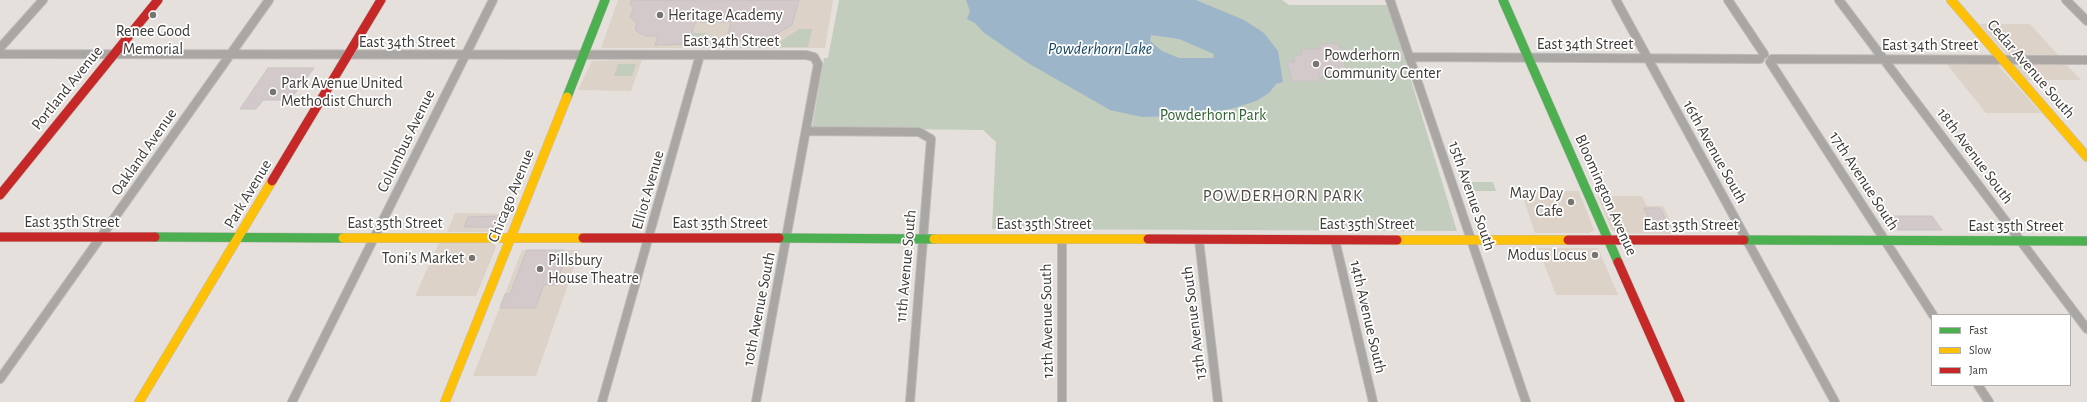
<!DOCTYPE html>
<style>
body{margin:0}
#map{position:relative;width:2087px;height:402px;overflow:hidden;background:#e5e0db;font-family:"Alegreya Sans",sans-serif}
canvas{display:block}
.legend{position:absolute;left:1931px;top:314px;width:140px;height:72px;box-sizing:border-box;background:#fff;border:1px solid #b2b0af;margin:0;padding:5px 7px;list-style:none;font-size:12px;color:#3e3a37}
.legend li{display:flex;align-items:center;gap:8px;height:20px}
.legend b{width:20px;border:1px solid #b2b0af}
</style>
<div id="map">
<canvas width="2087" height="402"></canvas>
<ul class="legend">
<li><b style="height:5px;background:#4caf50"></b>Fast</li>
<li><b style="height:5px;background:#ffc107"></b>Slow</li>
<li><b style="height:5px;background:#c62828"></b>Jam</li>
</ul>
</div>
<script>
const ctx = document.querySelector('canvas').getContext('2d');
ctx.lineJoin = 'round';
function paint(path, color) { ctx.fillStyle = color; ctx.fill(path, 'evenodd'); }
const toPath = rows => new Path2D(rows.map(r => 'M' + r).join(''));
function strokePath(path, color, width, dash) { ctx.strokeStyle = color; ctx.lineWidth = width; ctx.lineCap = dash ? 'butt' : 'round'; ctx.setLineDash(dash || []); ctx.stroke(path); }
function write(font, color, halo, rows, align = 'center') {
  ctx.font = font + ' "Alegreya Sans",sans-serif'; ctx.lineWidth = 3.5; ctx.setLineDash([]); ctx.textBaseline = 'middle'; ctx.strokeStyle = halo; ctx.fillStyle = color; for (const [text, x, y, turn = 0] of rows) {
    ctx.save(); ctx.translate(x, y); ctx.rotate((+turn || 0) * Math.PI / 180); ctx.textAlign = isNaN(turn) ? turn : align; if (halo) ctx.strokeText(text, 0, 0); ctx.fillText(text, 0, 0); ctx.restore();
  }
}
const built = toPath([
 [618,0,833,0,825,48,601,48],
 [1979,24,2030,24,2058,55,2006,54],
 [642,60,631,91,578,90,592,61],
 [1945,62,1997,64,2041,113,1986,113],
 [2016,63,2065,63,2081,80,2026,80,2015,67,2014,65],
 [1521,191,1579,191,1594,230,1589,233,1535,233],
 [1598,196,1642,196,1647,206,1663,206,1677,234,1617,233,1611,229],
 [455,213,509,214,504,227,495,232,447,232],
 [439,243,492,243,495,244,496,247,476,296,415,296],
 [1538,248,1598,248,1618,295,1556,295],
 [522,250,580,250,536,376,473,376]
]);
const green = toPath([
 [839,0,1282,0,1289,5,1388,5,1457,231,992,229,996,142,983,130,812,128,824,58,828,58],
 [799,29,812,29,808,47,777,47,777,44],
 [692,33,707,33,704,44,689,44],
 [618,64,636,64,632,76,614,76],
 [1464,182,1493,182,1496,191,1467,191]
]);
const water = toPath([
 [966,0,1196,0,1244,20,1264,33,1278,51,1283,82,1276,84,1269,93,1256,101,1234,108,1203,115,1142,117,1110,110,1028,63,983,32,975,23,967,19,970,11],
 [1151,35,1179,39,1214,54,1213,58,1179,58,1162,51,1150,41]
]);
const building = toPath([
 [632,0,704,1,799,0,792,25,767,39,726,41,731,22,695,22,689,44,655,45,658,36,645,36,635,30,637,23,630,17,634,7,630,5,632,0],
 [1319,44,1339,44,1347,73,1343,73,1344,77,1319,77,1321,81,1292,81,1287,62,1295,62,1293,55,1302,55,1301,49,1320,49,1319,44],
 [268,68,314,68,290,100,263,100,256,109,240,109,268,68],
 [1644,208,1660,208,1671,229,1654,229,1644,208],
 [501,216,496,227,464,227,468,217,501,216],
 [1889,216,1932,216,1942,230,1898,230,1889,216],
 [527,250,564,250,562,255,567,255,556,285,544,285,535,308,500,308,505,294,510,294,527,250]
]);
const street = toPath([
 [1390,0,1526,402],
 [1616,0,1835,402],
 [1728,0,1764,54],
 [1839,0,2087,329],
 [2066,0,2087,21],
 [0,48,43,0],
 [0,54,806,55,814,57,818,64,756,402],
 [1409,57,1760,59],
 [1772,59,2087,60],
 [1770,62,1933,315],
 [806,131,919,132,931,139,910,402],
 [1062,239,1062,402],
 [1199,240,1218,402],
 [1335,240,1373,402],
 [0,379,269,0],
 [1978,385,1989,402],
 [292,402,493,0],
 [602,402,700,55]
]);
const fast = toPath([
 [1503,0,1618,262],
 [567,97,605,0],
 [155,237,343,238],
 [779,238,934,239],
 [1744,240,2087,241]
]);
const slow = toPath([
 [1951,0,2087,157],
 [343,238,583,238],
 [934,239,1148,239],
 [1397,240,1568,240],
 [139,402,272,181],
 [445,402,567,97]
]);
const jam = toPath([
 [272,181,381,0],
 [0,195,158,0],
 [0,237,155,237],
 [583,238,779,238],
 [1148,239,1397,240],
 [1568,240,1744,240],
 [1618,262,1680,402]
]);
const markers = [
 [153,15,4,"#787470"],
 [660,15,4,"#787470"],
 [1316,64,4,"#787470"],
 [273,92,4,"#787470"],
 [1571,202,4,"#787470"],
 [1595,255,4,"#787470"],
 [472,258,4,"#787470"],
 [540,269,4,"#787470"]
];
const poiNames = [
 ["Heritage Academy",668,15],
 ["Renee Good",153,31,"center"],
 ["Memorial",153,49,"center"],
 ["Powderhorn",1324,55],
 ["Community Center",1324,73],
 ["Park Avenue United",281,83],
 ["Methodist Church",281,101],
 ["May Day",1563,193,"right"],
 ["Cafe",1563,211,"right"],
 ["Modus Locus",1587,255,"right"],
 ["Toni's Market",464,258,"right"],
 ["Pillsbury",548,260],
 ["House Theatre",548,278]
];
const streetNames = [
 ["East 34th Street",731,41],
 ["East 34th Street",407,42],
 ["East 34th Street",1585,44],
 ["East 34th Street",1930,45],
 ["Cedar Avenue South",2031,69,49],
 ["Portland Avenue",67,88,-51],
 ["Columbus Avenue",406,141,-64],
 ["Oakland Avenue",144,152,-55],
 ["16th Avenue South",1715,152,61],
 ["18th Avenue South",1975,156,53],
 ["17th Avenue South",1864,181,57],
 ["Elliot Avenue",648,190,-74],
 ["Park Avenue",248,194,-59],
 ["Bloomington Avenue",1606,195,66],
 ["Chicago Avenue",511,196,-68],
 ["15th Avenue South",1472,196,71],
 ["East 35th Street",72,222],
 ["East 35th Street",395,223],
 ["East 35th Street",720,223],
 ["East 35th Street",1044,224],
 ["East 35th Street",1367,224],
 ["East 35th Street",1691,225],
 ["East 35th Street",2016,226],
 ["11th Avenue South",906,266,-85],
 ["10th Avenue South",759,309,-79],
 ["14th Avenue South",1368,317,77],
 ["12th Avenue South",1047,321,-91],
 ["13th Avenue South",1194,323,-97]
];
const parkNames = [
 ["Powderhorn Park",1213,115]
];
const waterNames = [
 ["Powderhorn Lake",1100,49]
];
const neighbourhoodNames = [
 ["POWDERHORN PARK",1283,196]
];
paint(built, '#dcd2c8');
paint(green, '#c3cdbe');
paint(water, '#9cb5c9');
paint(building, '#d3c9ca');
strokePath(building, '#c8c3c2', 1);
strokePath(street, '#bfbbb8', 10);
strokePath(fast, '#bfbbb8', 10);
strokePath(slow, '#bfbbb8', 10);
strokePath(jam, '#bfbbb8', 10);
strokePath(street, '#a9a6a4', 8);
strokePath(fast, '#4caf50', 9);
strokePath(slow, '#ffc107', 9);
strokePath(jam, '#c62828', 9);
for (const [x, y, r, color] of markers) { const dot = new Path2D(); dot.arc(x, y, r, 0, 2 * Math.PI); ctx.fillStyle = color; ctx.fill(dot); strokePath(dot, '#fff', 1.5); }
write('16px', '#3e3a37', '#fff', poiNames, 'left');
write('16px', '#3e3a37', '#fff', streetNames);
write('16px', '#306233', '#fff', parkNames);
write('italic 17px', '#164665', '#fff', waterNames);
ctx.letterSpacing = '1px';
write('17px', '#524943', '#fff', neighbourhoodNames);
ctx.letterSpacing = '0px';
</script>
